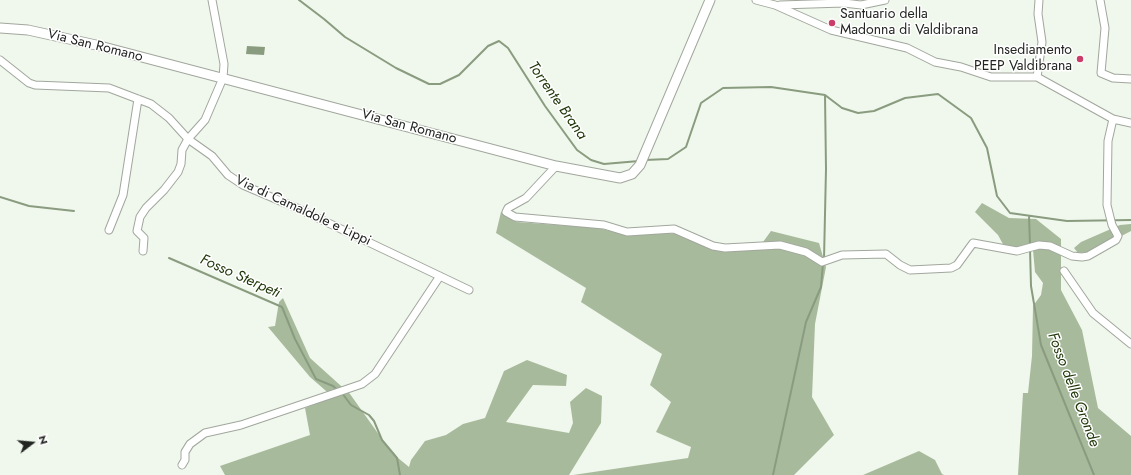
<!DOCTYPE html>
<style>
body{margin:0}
#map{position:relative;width:1131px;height:475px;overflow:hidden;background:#f0f7ec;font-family:Jost,sans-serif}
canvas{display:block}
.north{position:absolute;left:12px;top:423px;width:40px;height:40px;-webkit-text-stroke:3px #fff;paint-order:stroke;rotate:74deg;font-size:11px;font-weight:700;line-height:16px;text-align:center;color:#222521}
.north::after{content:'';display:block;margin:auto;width:14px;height:18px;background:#222521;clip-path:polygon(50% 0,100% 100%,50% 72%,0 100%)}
</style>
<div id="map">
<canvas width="1131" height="475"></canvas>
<div class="north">N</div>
</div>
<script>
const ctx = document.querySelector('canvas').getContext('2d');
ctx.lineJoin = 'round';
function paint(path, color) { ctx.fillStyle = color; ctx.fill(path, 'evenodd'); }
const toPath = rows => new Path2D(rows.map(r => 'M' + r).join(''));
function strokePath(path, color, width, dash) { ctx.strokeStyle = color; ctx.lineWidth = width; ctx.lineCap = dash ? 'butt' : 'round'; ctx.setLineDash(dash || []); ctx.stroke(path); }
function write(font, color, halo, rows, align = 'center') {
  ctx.font = font + ' Jost,sans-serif'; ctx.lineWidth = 3; ctx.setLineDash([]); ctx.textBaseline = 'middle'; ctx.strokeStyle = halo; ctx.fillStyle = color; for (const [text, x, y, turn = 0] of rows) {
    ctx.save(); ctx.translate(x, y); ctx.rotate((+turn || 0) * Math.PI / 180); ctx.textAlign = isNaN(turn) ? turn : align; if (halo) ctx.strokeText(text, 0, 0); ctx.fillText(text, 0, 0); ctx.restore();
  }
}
const forest = toPath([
 [982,203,1009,218,1036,219,1061,239,1061,290,1082,330,1098,408,1131,436,1131,475,1018,475,1023,393,1028,393,1032,356,1033,306,1041,295,1043,283,1035,272,1033,250,1004,246,998,235,975,212],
 [501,212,517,222,598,228,630,236,657,232,677,234,723,250,754,248,763,242,771,231,819,243,826,267,815,324,812,397,834,435,794,475,573,475,688,458,691,447,656,432,671,402,650,385,662,354,581,302,586,288,496,233],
 [1131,224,1131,231,1091,252,1078,253,1074,248,1081,242,1120,225],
 [283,298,310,358,350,394,392,453,409,467,411,460,425,441,446,435,463,424,485,418,504,371,527,360,567,375,566,386,533,385,506,422,569,433,573,423,570,402,586,388,602,396,601,423,569,475,225,475,220,466,310,435,305,408,333,397,310,377,268,327,275,326,279,302],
 [919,451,935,460,942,474,944,475,863,475]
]);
const water = toPath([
 [247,46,265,47,264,55,246,54]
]);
const stream = toPath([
 [299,0,324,19,345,37,396,68,429,84,440,84,459,75,488,46,499,41,508,48,545,106,577,150,591,160,604,164,639,161],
 [645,160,668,159,686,147,701,103,723,88,771,87,825,95,842,108,858,113,874,111,905,98,938,94,971,118,987,148,997,196,1010,213,1067,221,1131,220],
 [0,197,29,206,74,211],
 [1029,216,1030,245],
 [1030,249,1031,286,1041,345,1094,475],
 [169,258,282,307,295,339,316,379,333,386,339,391],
 [824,259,826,169,825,95],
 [342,393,351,405,369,415,374,421,382,440,397,458,400,475],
 [773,475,806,322,821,287,823,263]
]);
const minor = toPath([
 [756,0,775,5,831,30,907,48,935,62,961,67,991,77,1037,77,1113,119,1131,123],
 [1100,0,1105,28,1101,73,1113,78,1131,79],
 [780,5,844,3,861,5,885,0],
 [0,60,29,83,35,85,109,88,151,104,169,118,188,139,212,156,228,175,243,185,299,209,469,290],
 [1037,77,1042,42,1038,14,1039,0],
 [556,166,526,198,508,208,506,212,515,217,604,225,627,232,674,229,713,246,725,248,780,245,806,252,822,262,842,255,886,254,900,265,910,270,951,268,957,265,973,243,1017,251,1039,245,1050,246,1072,256,1082,257,1088,256,1116,240,1118,236,1112,225,1107,205,1108,141,1113,119],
 [109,230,123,195,138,99],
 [143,251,144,238,137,231,140,217,146,208,164,190,178,172,181,164,182,150,188,139,205,120,223,78,224,64,212,0],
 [1064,271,1093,313,1131,344],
 [182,465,185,460,185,452,190,444,205,433,241,425,362,384,375,374,440,276]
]);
const tertiary = toPath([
 [0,28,28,30,96,45,556,166,620,178,632,174,640,165,710,0]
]);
const markers = [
 [832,23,4,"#cb3d69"],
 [1080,59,4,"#cb3d69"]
];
const poiNames = [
 ["Santuario della",840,15],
 ["Madonna di Valdibrana",840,31],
 ["Insediamento",1072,51,"right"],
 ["PEEP Valdibrana",1072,67,"right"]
];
const streetNames = [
 ["Via San Romano",95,46,14],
 ["Via San Romano",409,127,15],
 ["Via di Camaldole e Lippi",303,211,25]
];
const waterNames = [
 ["Torrente Brana",557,101,55],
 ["Fosso Sterpeti",240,277,24],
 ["Fosso delle Gronde",1073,390,69]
];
paint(forest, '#a8ba9c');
paint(water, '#8a9c7f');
strokePath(stream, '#8a9c7f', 2);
strokePath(minor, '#a1a79d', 9);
strokePath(tertiary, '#a1a79d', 11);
strokePath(minor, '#fff', 7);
strokePath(tertiary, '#fff', 9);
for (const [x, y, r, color] of markers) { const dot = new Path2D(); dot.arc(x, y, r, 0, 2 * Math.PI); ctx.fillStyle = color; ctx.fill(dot); strokePath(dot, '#fff', 1.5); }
write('14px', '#222521', '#fff', poiNames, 'left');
write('14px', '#222521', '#fff', streetNames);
write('italic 15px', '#1f3708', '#fff', waterNames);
</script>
